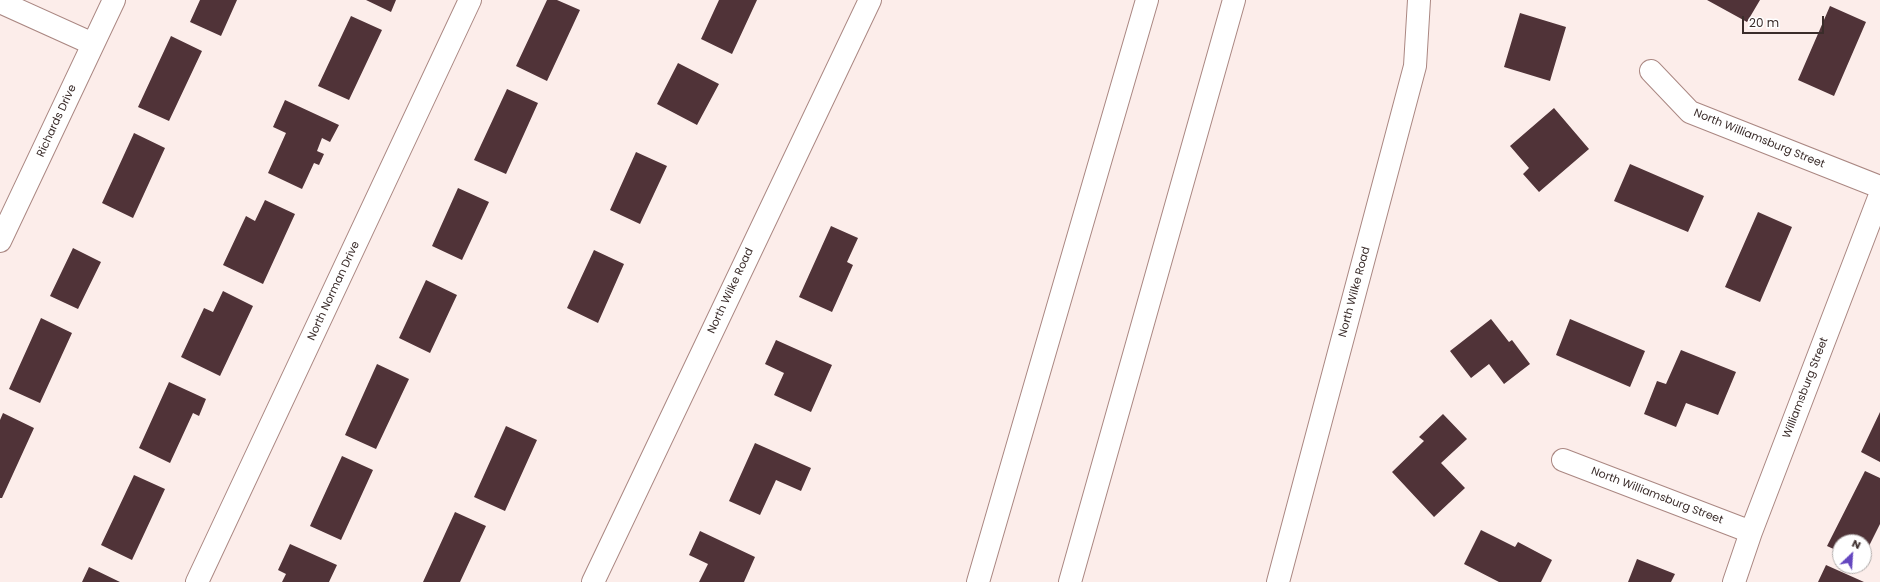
<!DOCTYPE html>
<style>
body{margin:0}
#map{position:relative;width:1880px;height:582px;overflow:hidden;background:#fcedea;font-family:Poppins,sans-serif}
canvas{display:block}
.north{position:absolute;left:1832px;top:534px;width:40px;height:40px;box-sizing:border-box;background:#fff;border:1px solid #b0abaa;border-radius:50%;rotate:25deg;font-size:11px;font-weight:700;line-height:16px;text-align:center;color:#3a2c2a}
.north::after{content:'';display:block;margin:auto;width:14px;height:18px;background:#6446bf;clip-path:polygon(50% 0,100% 100%,50% 72%,0 100%)}
.scale{position:absolute;left:1742px;top:16px;width:82px;height:18px;box-sizing:border-box;border:2px solid #3a2c2a;border-top:0;padding-left:5px;font-size:12px;line-height:14px;white-space:nowrap;color:#3a2c2a;-webkit-text-stroke:3px #fff;paint-order:stroke}
</style>
<div id="map">
<canvas width="1880" height="582"></canvas>
<div class="north">N</div>
<div class="scale">20 m</div>
</div>
<script>
const ctx = document.querySelector('canvas').getContext('2d');
ctx.lineJoin = 'round';
function paint(path, color) { ctx.fillStyle = color; ctx.fill(path, 'evenodd'); }
const toPath = rows => new Path2D(rows.map(r => 'M' + r).join(''));
function strokePath(path, color, width, dash) { ctx.strokeStyle = color; ctx.lineWidth = width; ctx.lineCap = dash ? 'butt' : 'round'; ctx.setLineDash(dash || []); ctx.stroke(path); }
function write(font, color, halo, rows, align = 'center') {
  ctx.font = font + ' Poppins,sans-serif'; ctx.lineWidth = 4; ctx.setLineDash([]); ctx.textBaseline = 'middle'; ctx.strokeStyle = halo; ctx.fillStyle = color; for (const [text, x, y, turn = 0] of rows) {
    ctx.save(); ctx.translate(x, y); ctx.rotate((+turn || 0) * Math.PI / 180); ctx.textAlign = isNaN(turn) ? turn : align; if (halo) ctx.strokeText(text, 0, 0); ctx.fillText(text, 0, 0); ctx.restore();
  }
}
const building = toPath([
 [200,0,237,0,221,36,190,22],
 [366,0,396,0,391,12],
 [547,0,557,0,580,10,547,81,516,66],
 [719,0,757,0,732,54,701,39],
 [1707,0,1760,0,1747,22],
 [1830,6,1866,22,1834,96,1798,80],
 [1520,13,1566,27,1550,81,1504,67],
 [351,16,382,30,349,100,318,86],
 [171,36,202,51,169,121,138,107],
 [678,63,719,84,697,125,657,104],
 [507,89,538,103,506,174,474,160],
 [285,100,339,125,330,142,322,138,317,151,324,154,319,165,314,163,302,189,268,173,286,133,273,127],
 [1554,108,1589,149,1539,192,1523,174,1529,168,1510,146],
 [134,133,165,148,133,218,102,203],
 [636,152,667,166,640,224,610,210],
 [1630,164,1704,196,1688,232,1614,201],
 [458,188,489,202,462,260,432,246],
 [265,200,295,214,263,284,223,265,246,216,255,221],
 [1758,212,1792,227,1760,302,1725,287],
 [831,226,858,238,847,262,853,265,832,312,799,297],
 [73,248,101,262,78,309,50,296],
 [594,250,624,264,598,323,567,308],
 [426,280,457,295,430,353,399,338],
 [223,291,253,306,220,376,181,357,204,308,213,312],
 [41,318,72,333,40,403,9,389],
 [1491,319,1509,342,1512,340,1530,364,1504,384,1489,364,1471,378,1450,351],
 [1570,319,1645,351,1630,387,1556,355],
 [776,340,832,365,811,412,774,395,784,373,765,364],
 [1681,350,1736,372,1718,415,1686,403,1676,427,1644,414,1657,381,1666,384],
 [377,364,409,379,376,449,345,435],
 [169,382,206,399,199,416,193,413,170,463,139,448],
 [1880,412,1880,462,1861,452],
 [3,413,34,428,2,498,0,498,0,420],
 [1443,414,1467,439,1441,463,1465,488,1434,517,1392,472,1424,441,1419,437],
 [506,426,537,440,505,511,474,497],
 [755,443,811,468,801,491,776,480,760,515,729,501],
 [342,456,373,470,341,540,310,526],
 [1865,471,1880,478,1880,524,1864,556,1864,542,1840,542,1840,552,1827,546],
 [134,475,165,489,132,560,101,545],
 [455,512,486,526,460,582,423,582],
 [1481,530,1515,547,1518,542,1552,560,1541,582,1499,582,1464,564],
 [700,531,755,557,744,582,699,582,708,564,689,555],
 [290,544,337,565,329,582,282,582,286,574,278,570],
 [1637,559,1675,574,1671,582,1628,582],
 [1826,565,1864,582,1818,582],
 [89,567,120,582,82,582]
]);
const street = toPath([
 [0,2,93,44],
 [1651,71,1690,112,1880,187],
 [0,241,114,0],
 [1563,460,1751,532],
 [197,582,470,0],
 [593,582,870,0],
 [1734,582,1751,532,1880,195]
]);
const secondary = toPath([
 [1278,582,1415,66,1419,0]
]);
const highway = toPath([
 [978,582,1147,0],
 [1070,582,1234,0]
]);
const streetNames = [
 ["Richards Drive",57,121,-65],
 ["North Williamsburg Street",1759,139,22],
 ["North Norman Drive",334,291,-65],
 ["North Wilke Road",731,291,-65],
 ["North Wilke Road",1355,292,-75],
 ["Williamsburg Street",1806,388,-69],
 ["North Williamsburg Street",1657,496,21]
];
paint(building, '#503338');
strokePath(street, '#aa8782', 24);
strokePath(secondary, '#aa8782', 24);
strokePath(highway, '#aa8782', 24);
strokePath(street, '#fff', 22);
strokePath(secondary, '#fff', 22);
strokePath(highway, '#fff', 22);
write('11px', '#3a2c2a', '#fff', streetNames);
</script>
